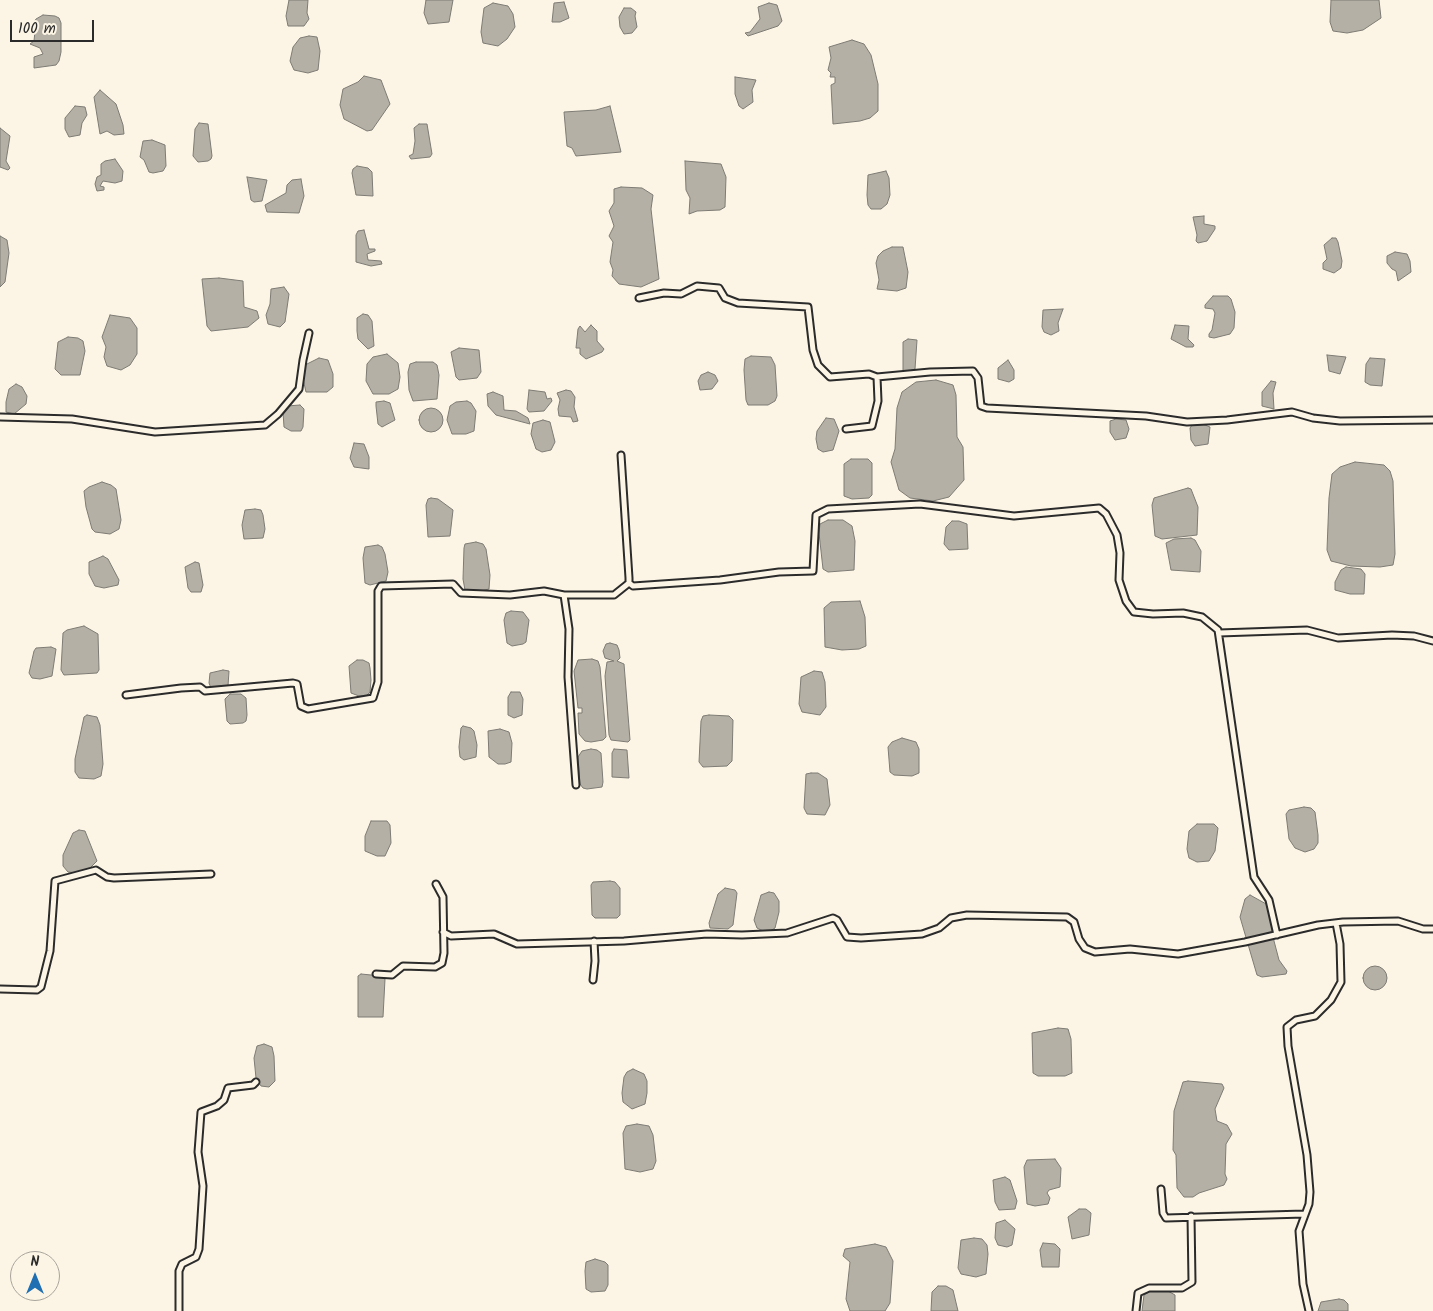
<!DOCTYPE html>
<style>
body{margin:0}
#map{position:relative;width:1433px;height:1311px;overflow:hidden;background:#fcf5e5;font-family:Kalam,sans-serif}
canvas{display:block}
.north{position:absolute;left:10px;top:1251px;width:50px;height:50px;box-sizing:border-box;background:#fcf5e5;border:1px solid #a8a49b;border-radius:50%;rotate:0deg;font-size:14px;font-weight:700;line-height:20px;text-align:center;color:#2b2b2b}
.north::after{content:'';display:block;margin:auto;width:18px;height:22px;background:#1f6fb2;clip-path:polygon(50% 0,100% 100%,50% 72%,0 100%)}
.scale{position:absolute;left:10px;top:20px;width:84px;height:22px;box-sizing:border-box;border:2px solid #2b2b2b;border-top:0;padding-left:6px;font-size:15px;line-height:18px;white-space:nowrap;color:#2b2b2b;-webkit-text-stroke:4px #fcf5e5;paint-order:stroke}
</style>
<div id="map">
<canvas width="1433" height="1311"></canvas>
<div class="north">N</div>
<div class="scale">100 m</div>
</div>
<script>
const ctx = document.querySelector('canvas').getContext('2d');
ctx.lineJoin = 'round';
function paint(path, color) { ctx.fillStyle = color; ctx.fill(path, 'evenodd'); }
const toPath = rows => new Path2D(rows.map(r => 'M' + r).join(''));
function strokePath(path, color, width, dash) { ctx.strokeStyle = color; ctx.lineWidth = width; ctx.lineCap = dash ? 'butt' : 'round'; ctx.setLineDash(dash || []); ctx.stroke(path); }
const water = toPath([
 [289,0,308,0,307,13,309,19,304,26,288,26,286,16,289,0],
 [426,0,453,0,449,22,428,24,424,13,426,0],
 [1331,0,1379,0,1381,18,1363,30,1347,33,1333,31,1330,22,1331,0],
 [564,2,569,18,560,22,552,22,554,3,564,2],
 [493,3,508,6,513,14,515,27,507,39,498,46,483,43,481,32,484,8,493,3],
 [769,3,777,5,782,21,778,26,748,36,745,33,750,32,760,19,758,7,769,3],
 [624,8,631,8,636,12,635,16,637,27,632,33,624,34,620,27,619,17,624,8],
 [43,15,55,16,59,18,61,23,61,52,59,61,56,65,34,68,34,57,43,54,40,48,30,44,34,41,35,31,33,24,36,19,43,15],
 [309,36,317,37,320,51,318,70,308,73,294,70,290,61,293,47,300,38,309,36],
 [852,40,864,44,871,55,878,84,878,111,870,118,860,121,833,124,831,85,835,83,835,77,830,77,831,73,828,70,831,58,829,47,852,40],
 [364,76,381,80,390,104,372,130,367,131,344,119,340,105,343,89,358,82,364,76],
 [735,77,756,80,752,90,753,102,743,109,739,106,735,94,735,77],
 [100,90,116,104,123,125,124,134,114,135,107,131,100,134,94,97,100,90],
 [75,106,85,107,87,115,82,123,80,135,69,137,65,129,65,118,75,106],
 [610,106,621,152,576,156,572,148,567,146,564,112,596,110,610,106],
 [199,123,208,124,212,156,211,159,208,161,198,162,193,156,195,129,199,123],
 [419,124,427,124,432,154,430,157,411,159,409,156,413,154,415,141,414,128,419,124],
 [0,128,10,136,6,161,10,168,8,170,0,167,0,128],
 [152,140,165,145,166,166,163,171,153,173,149,172,144,160,140,157,143,141,152,140],
 [115,159,123,171,122,181,115,183,103,181,100,186,104,187,104,190,97,191,95,184,97,177,101,175,101,164,105,161,115,159],
 [685,161,721,164,726,177,725,207,720,210,697,211,689,214,690,198,686,190,685,161],
 [357,166,368,168,372,172,373,196,356,195,352,173,353,169,357,166],
 [886,171,889,178,890,195,887,204,881,209,871,209,868,205,867,195,868,175,886,171],
 [247,177,267,180,262,201,254,202,251,200,247,177],
 [301,179,304,196,299,213,267,212,265,205,286,193,287,185,292,180,301,179],
 [621,187,642,188,653,195,651,209,659,279,641,287,619,284,612,276,613,270,610,262,613,242,609,236,614,226,609,211,614,203,614,189,621,187],
 [1204,216,1204,224,1215,226,1215,229,1207,241,1198,243,1196,241,1197,235,1193,217,1204,216],
 [364,230,369,249,375,249,375,251,367,254,368,260,381,261,382,264,371,266,356,262,356,235,358,231,364,230],
 [0,236,7,240,9,253,5,282,0,287,0,236],
 [1332,238,1336,238,1338,242,1342,261,1341,268,1334,273,1323,269,1323,263,1327,259,1324,245,1332,238],
 [892,247,903,247,908,272,906,288,897,291,877,289,879,280,876,263,878,256,883,251,892,247],
 [1395,252,1407,254,1410,261,1411,272,1398,281,1396,271,1392,269,1387,263,1387,256,1395,252],
 [219,278,243,281,244,307,257,311,259,318,248,327,211,331,207,326,202,279,219,278],
 [284,287,289,294,285,322,280,327,268,324,266,315,270,304,271,289,284,287],
 [1213,296,1228,296,1231,299,1235,312,1234,328,1230,334,1214,338,1209,337,1209,334,1212,330,1215,313,1213,309,1205,308,1205,305,1213,296],
 [1063,309,1058,323,1059,331,1051,335,1044,332,1042,327,1043,310,1063,309],
 [363,314,368,315,372,321,374,346,368,349,358,339,357,331,357,318,363,314],
 [110,315,130,318,137,328,137,354,130,365,121,370,107,366,104,357,106,347,102,337,110,315],
 [591,325,597,331,597,341,604,349,602,352,586,359,580,354,580,348,576,348,578,329,580,326,585,332,591,325],
 [1175,325,1189,326,1188,339,1194,345,1193,347,1186,347,1171,339,1175,325],
 [68,337,78,338,83,341,85,351,80,375,61,375,55,369,58,342,68,337],
 [908,339,917,340,915,369,903,373,903,342,908,339],
 [459,348,479,350,481,372,477,378,459,380,456,377,451,352,459,348],
 [387,354,398,363,400,377,398,389,389,394,373,394,366,381,367,364,373,357,387,354],
 [1327,355,1346,357,1340,374,1329,371,1327,355],
 [751,356,771,357,775,365,777,396,775,401,768,405,748,405,746,400,744,370,745,359,751,356],
 [319,358,328,360,333,374,333,387,327,392,306,392,303,379,305,365,319,358],
 [1370,358,1385,359,1382,386,1370,385,1365,382,1366,364,1370,358],
 [1008,360,1014,370,1014,379,1009,382,998,379,998,368,1008,360],
 [416,362,433,362,437,365,439,375,437,399,413,401,409,390,408,372,410,364,416,362],
 [708,372,715,375,718,381,712,389,700,390,698,381,701,375,708,372],
 [936,380,953,385,956,395,957,437,963,447,964,480,949,497,933,501,910,498,899,490,891,462,895,449,897,408,902,392,916,382,936,380],
 [1271,381,1276,382,1273,393,1274,409,1262,406,1262,392,1271,381],
 [16,384,22,387,27,396,26,404,14,414,6,412,6,402,9,389,16,384],
 [529,390,545,392,547,399,551,398,552,401,544,411,529,412,527,409,529,390],
 [566,390,571,391,575,397,574,407,578,421,573,422,571,417,559,416,558,409,560,400,557,393,566,390],
 [493,392,503,396,504,410,516,411,528,418,530,424,496,415,488,406,487,394,493,392],
 [384,401,390,403,395,420,382,427,378,424,376,406,376,402,384,401],
 [467,401,471,403,476,411,474,431,466,434,452,434,447,420,450,406,456,402,467,401],
 [300,405,304,409,303,427,301,431,291,431,284,427,283,412,287,406,300,405],
 '419 420a12 12 0 1 1 24 0a12 12 0 1 1-24 0Z',
 [826,418,834,419,839,431,833,450,823,452,818,449,816,439,817,431,826,418],
 [1116,419,1126,420,1129,429,1126,438,1115,440,1110,432,1110,421,1116,419],
 [543,420,550,422,555,442,551,450,542,452,536,449,531,434,533,423,543,420],
 [1200,423,1210,427,1208,444,1195,446,1191,440,1190,428,1192,425,1200,423],
 [354,443,364,444,369,457,369,469,354,467,350,458,354,443],
 [851,459,868,459,872,463,872,495,869,498,852,499,844,496,844,464,851,459],
 [1355,462,1384,465,1390,471,1393,481,1395,554,1393,565,1380,567,1351,566,1331,561,1327,550,1329,498,1332,474,1340,467,1355,462],
 [102,482,111,485,116,489,121,520,119,529,110,534,95,532,92,529,86,507,84,491,89,487,102,482],
 [1188,488,1191,489,1198,507,1197,535,1162,539,1155,536,1152,505,1154,498,1188,488],
 [431,498,438,499,453,510,450,536,428,537,426,505,428,499,431,498],
 [255,509,261,510,263,515,265,529,263,538,244,539,242,525,245,510,255,509],
 [828,520,843,520,852,526,855,541,854,570,828,572,823,569,819,533,820,524,828,520],
 [952,521,959,521,967,524,968,549,949,550,944,544,946,527,952,521],
 [1191,538,1195,540,1201,551,1200,572,1171,570,1166,543,1174,539,1191,538],
 [476,542,483,544,486,549,490,575,489,589,481,591,465,590,463,579,464,548,465,544,476,542],
 [378,545,382,547,385,554,388,572,386,581,370,585,365,583,363,558,365,547,378,545],
 [103,556,108,559,119,580,118,585,104,588,95,586,89,574,89,562,103,556],
 [195,562,199,563,203,585,201,592,191,592,188,588,185,567,195,562],
 [1346,567,1361,569,1365,574,1364,594,1350,594,1335,590,1335,582,1341,570,1346,567],
 [860,601,865,617,866,646,859,649,842,650,825,647,824,608,831,602,860,601],
 [511,611,523,612,529,620,526,642,523,644,512,646,507,643,504,620,506,613,511,611],
 [84,626,98,634,99,670,97,673,64,675,61,670,63,633,67,630,84,626],
 [610,643,617,645,619,650,620,658,617,661,624,664,630,740,628,742,611,740,609,735,605,676,607,662,614,661,605,658,603,651,606,644,610,643],
 [51,647,56,649,52,676,40,679,32,678,29,673,34,651,36,648,51,647],
 [592,659,598,661,600,667,606,737,603,740,591,742,585,741,579,734,578,713,582,713,582,708,578,708,574,671,578,660,592,659],
 [357,660,363,660,369,663,370,668,371,680,370,692,366,696,359,696,351,693,349,666,357,660],
 [223,670,229,671,228,686,211,688,209,683,210,673,223,670],
 [814,671,822,672,825,682,826,707,820,715,802,712,799,704,801,677,814,671],
 [511,692,520,692,523,699,522,715,514,718,508,715,508,697,511,692],
 [230,694,241,694,246,698,247,715,246,721,243,723,230,724,227,721,225,699,230,694],
 [87,715,97,717,100,725,103,764,101,776,94,779,79,778,75,772,75,759,84,717,87,715],
 [709,715,729,716,733,720,732,761,727,766,703,767,699,762,701,721,703,716,709,715],
 [463,726,471,728,474,731,477,745,476,757,464,760,460,757,459,747,461,728,463,726],
 [500,729,509,732,512,743,511,762,505,764,498,764,489,757,488,731,500,729],
 [902,738,916,742,919,749,919,773,912,776,894,775,890,772,888,747,892,742,902,738],
 [591,749,597,750,601,753,603,782,602,787,587,789,583,788,580,784,578,757,582,751,591,749],
 [614,749,627,750,629,778,612,777,612,753,614,749],
 [811,773,818,773,827,779,830,805,825,815,807,814,804,808,806,774,811,773],
 [1304,807,1311,808,1315,812,1318,835,1318,843,1314,849,1305,852,1295,848,1289,839,1286,814,1289,810,1304,807],
 [371,821,387,821,390,825,391,843,385,856,377,856,365,851,365,836,371,821],
 [1197,824,1214,824,1218,828,1215,851,1209,861,1197,862,1189,858,1187,849,1189,831,1197,824],
 [79,830,85,831,97,861,88,870,78,873,68,872,63,866,63,855,73,833,79,830],
 [610,881,615,882,620,888,620,915,617,918,595,918,592,915,591,885,593,882,610,881],
 [725,888,735,890,737,893,733,925,728,929,710,928,709,923,718,894,725,888],
 [769,892,774,893,779,901,779,912,775,928,770,931,763,931,757,928,754,920,761,895,769,892],
 [1250,895,1268,905,1274,941,1279,960,1287,971,1286,974,1262,977,1257,975,1240,917,1245,899,1250,895],
 '1363 978a12 12 0 1 1 24 0a12 12 0 1 1-24 0Z',
 [361,974,381,976,385,979,383,1017,358,1017,358,976,361,974],
 [1058,1028,1068,1029,1071,1039,1072,1073,1065,1076,1038,1076,1033,1073,1032,1033,1058,1028],
 [264,1044,272,1047,274,1056,275,1081,269,1087,261,1086,256,1078,254,1058,257,1046,264,1044],
 [633,1069,644,1074,647,1081,647,1093,645,1104,632,1109,623,1102,622,1093,624,1077,627,1072,633,1069],
 [1188,1081,1222,1084,1224,1088,1215,1109,1217,1121,1227,1125,1232,1134,1226,1144,1225,1174,1227,1179,1224,1185,1199,1193,1193,1197,1184,1197,1177,1188,1176,1155,1173,1150,1174,1111,1183,1082,1188,1081],
 [637,1124,649,1126,653,1135,656,1161,653,1169,640,1172,625,1169,623,1133,626,1126,637,1124],
 [1055,1159,1061,1168,1060,1187,1049,1190,1047,1193,1050,1198,1048,1204,1035,1206,1027,1204,1024,1167,1027,1160,1055,1159],
 [1005,1177,1010,1180,1017,1201,1015,1209,999,1210,995,1202,993,1180,1005,1177],
 [1079,1209,1086,1209,1091,1213,1089,1235,1072,1239,1068,1217,1079,1209],
 [1005,1220,1015,1229,1012,1245,1007,1247,998,1245,995,1238,996,1223,1005,1220],
 [974,1238,982,1239,987,1245,988,1254,986,1274,976,1277,961,1274,958,1268,961,1240,974,1238],
 [1043,1243,1055,1244,1060,1249,1059,1267,1042,1267,1040,1250,1043,1243],
 [875,1244,886,1247,893,1261,890,1303,885,1311,850,1311,846,1299,850,1262,843,1256,845,1249,875,1244],
 [595,1259,605,1262,608,1265,608,1285,605,1291,591,1292,586,1289,585,1271,586,1262,595,1259],
 [938,1286,946,1286,953,1290,958,1311,931,1311,932,1292,938,1286],
 [1153,1290,1168,1291,1175,1295,1175,1311,1142,1311,1144,1295,1153,1290],
 [1339,1299,1344,1300,1348,1304,1348,1311,1318,1311,1321,1302,1339,1299]
]);
const street = toPath([
 [639,298,664,293,681,294,697,286,719,288,725,298,738,303,808,307,813,350,818,365,830,377,869,374,877,377,878,401,872,426,846,429],
 [877,377,930,372,973,371,978,378,981,406,987,408,1146,416,1187,422,1227,420,1292,412,1313,418,1340,421,1433,420],
 [0,417,72,419,155,432,265,425,278,414,299,389,303,360,309,333],
 [621,455,629,578,629,583,633,586,720,580,779,572,813,571,816,515,828,509,920,504,1014,516,1099,508,1106,514,1117,535,1120,553,1119,580,1126,601,1134,612,1153,614,1183,613,1202,617,1218,630,1254,877,1269,900,1277,935],
 [564,595,569,629,568,677,576,785],
 [1219,633,1307,630,1338,638,1392,635,1414,636,1433,641],
 [126,695,181,688,200,687,205,691,293,683,297,684,301,706,308,709,373,698,378,682,378,591,381,586,453,584,461,593,510,595,544,591,564,595,614,595,629,583],
 [443,932,451,936,494,934,517,944,624,941,707,934,742,935,787,933,833,918,837,920,847,937,861,938,922,934,939,928,951,918,967,915,1067,917,1074,922,1079,939,1085,948,1095,952,1130,949,1178,954,1245,942,1318,925,1343,922,1398,921,1423,929,1433,929],
 [376,974,392,975,403,966,435,967,442,963,444,953,443,897,436,884],
 [593,980,595,961,594,941],
 [0,989,37,990,41,987,50,951,55,881,96,870,107,877,114,878,211,874],
 [1161,1189,1163,1213,1166,1218,1304,1214],
 [179,1311,179,1271,182,1264,196,1257,199,1249,203,1186,198,1152,201,1112,217,1106,224,1100,228,1088,253,1085,256,1082],
 [1136,1311,1138,1293,1149,1288,1182,1288,1192,1282,1191,1216],
 [1309,1311,1303,1284,1299,1231,1309,1204,1310,1192,1307,1155,1288,1046,1287,1027,1296,1020,1315,1016,1331,1000,1341,982,1340,944,1336,923]
]);
paint(water, '#b4b0a5');
strokePath(water, '#7d7b74', 1);
strokePath(street, '#2b2b2b', 9);
strokePath(street, '#fcf5e5', 5);
</script>
